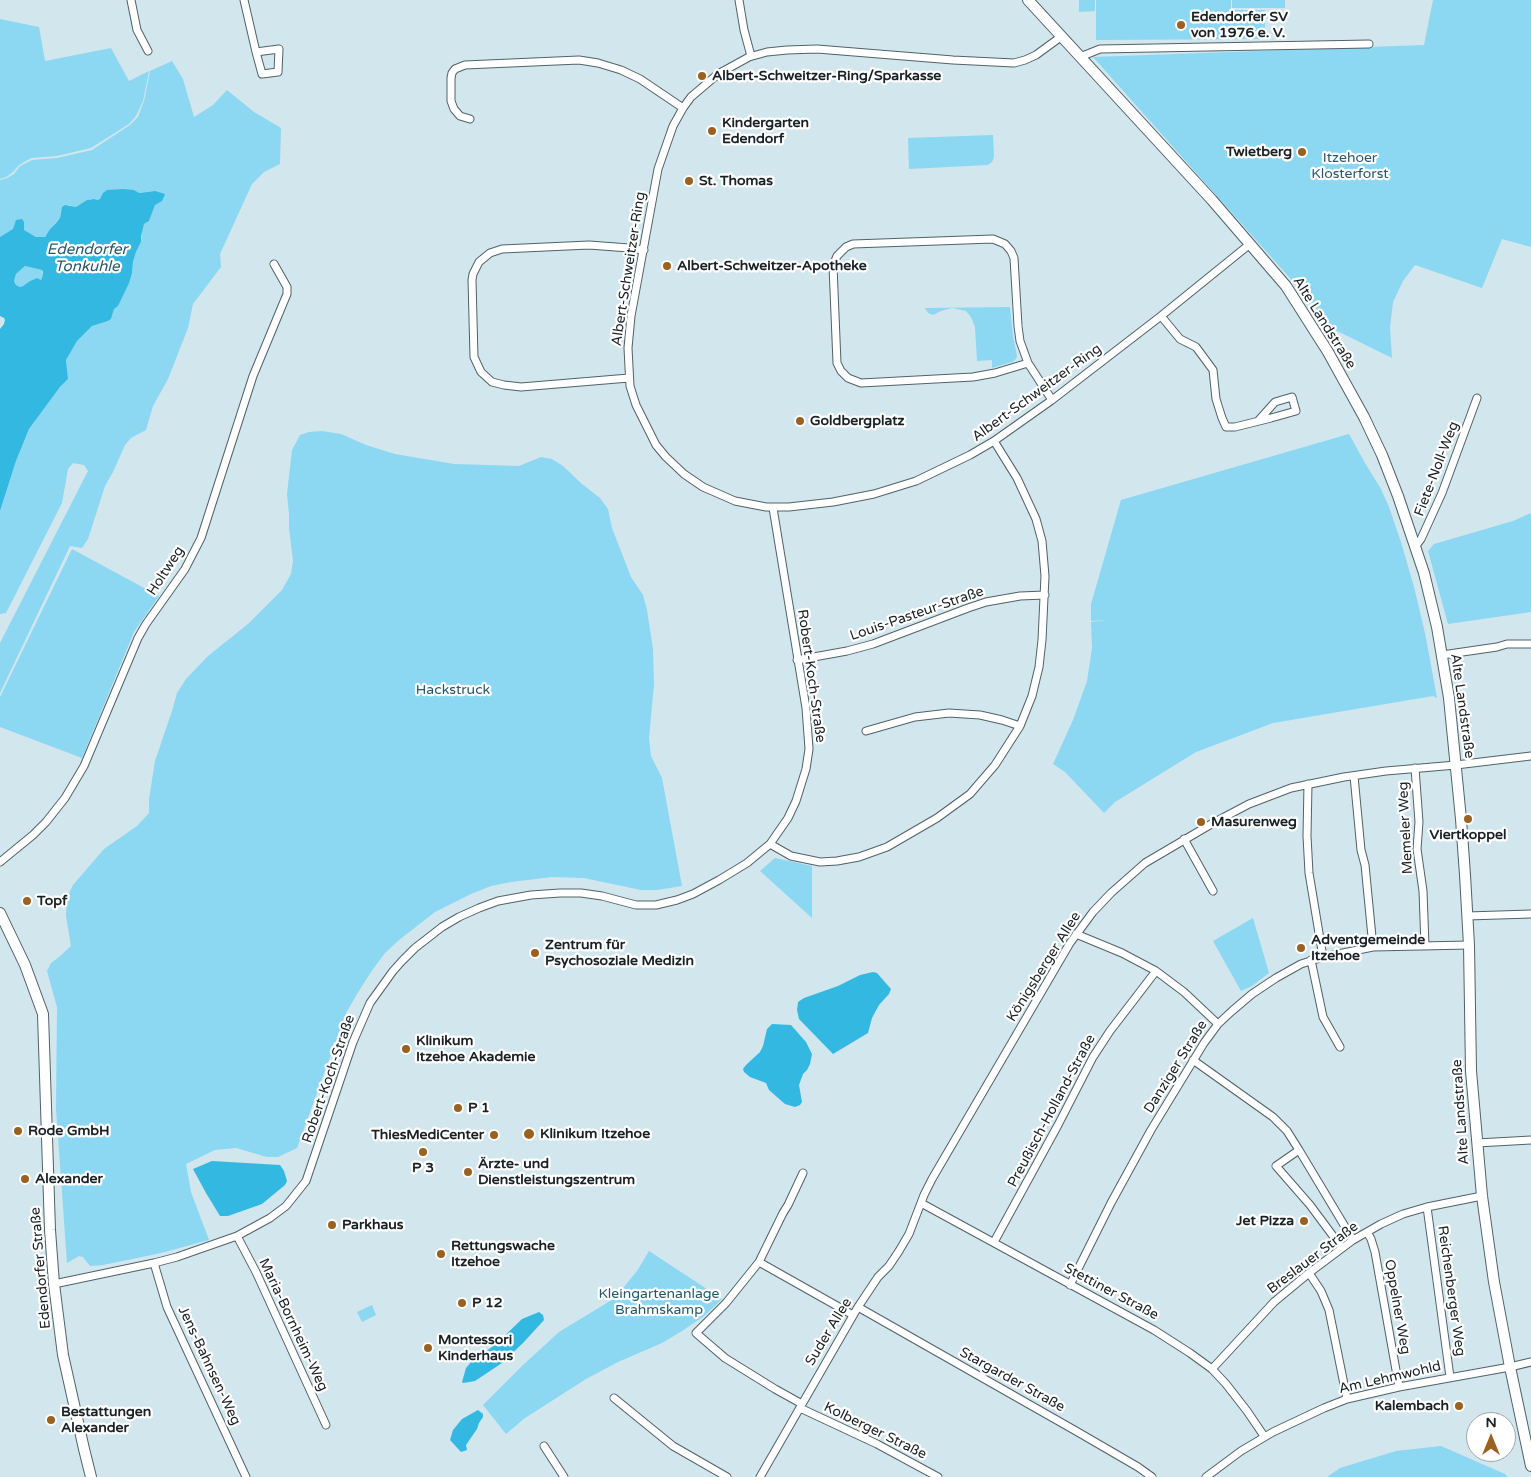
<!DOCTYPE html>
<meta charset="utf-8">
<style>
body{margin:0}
#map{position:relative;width:1531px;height:1477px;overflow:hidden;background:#d2e6ed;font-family:"Varela Round",sans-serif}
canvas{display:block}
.north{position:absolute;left:1466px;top:1412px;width:50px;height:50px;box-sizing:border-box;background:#fff;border:1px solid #a3a6a7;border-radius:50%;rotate:0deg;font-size:14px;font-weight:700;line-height:20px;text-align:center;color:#1a2124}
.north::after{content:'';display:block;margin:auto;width:18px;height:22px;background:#9b6120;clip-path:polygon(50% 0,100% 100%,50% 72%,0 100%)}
</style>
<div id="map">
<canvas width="1531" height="1477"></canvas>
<div class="north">N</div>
</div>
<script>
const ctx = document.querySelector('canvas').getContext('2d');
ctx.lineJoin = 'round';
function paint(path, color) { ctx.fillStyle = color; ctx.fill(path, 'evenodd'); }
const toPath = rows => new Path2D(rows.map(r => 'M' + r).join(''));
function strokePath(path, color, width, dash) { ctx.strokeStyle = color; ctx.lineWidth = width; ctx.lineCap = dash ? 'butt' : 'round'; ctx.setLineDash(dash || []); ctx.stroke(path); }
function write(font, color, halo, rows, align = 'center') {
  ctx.font = font + ' "Varela Round",sans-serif'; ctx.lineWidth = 4.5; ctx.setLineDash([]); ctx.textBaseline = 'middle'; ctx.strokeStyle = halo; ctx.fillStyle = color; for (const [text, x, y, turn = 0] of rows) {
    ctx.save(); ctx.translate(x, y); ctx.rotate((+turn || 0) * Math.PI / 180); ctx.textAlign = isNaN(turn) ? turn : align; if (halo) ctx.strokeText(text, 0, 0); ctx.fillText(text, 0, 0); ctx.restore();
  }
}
const green = toPath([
 [1079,0,1095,0,1095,11,1079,12],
 [1096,0,1231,0,1231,10,1265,10,1265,39,1096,40],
 [1232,0,1285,0,1285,8,1232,8],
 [1433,0,1531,0,1531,247,1502,239,1482,288,1415,265,1403,281,1393,302,1390,328,1392,358,1329,327,1313,304,1093,57,1424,45],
 [0,19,39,27,45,61,111,48,129,81,149,71,143,101,136,116,129,124,91,148,57,156,31,158,19,165,13,172,6,177,0,179],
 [172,61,183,79,194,117,213,105,227,90,254,112,281,128,280,164,264,172,252,184,220,254,221,267,193,304,188,328,168,379,153,406,146,430,131,438,125,445,113,472,105,486,88,539,82,548,70,546,0,693,0,643,88,471,84,465,73,463,68,469,62,503,6,613,0,614,0,511,16,461,29,429,60,387,68,379,66,360,69,354,77,341,92,326,108,321,111,319,114,309,118,306,132,273,133,262,136,252,141,242,142,230,144,224,149,221,155,205,155,191,138,193,134,190,107,190,100,199,97,200,90,199,76,207,68,205,61,210,60,218,50,229,45,237,36,237,23,230,24,222,15,224,13,230,0,237,0,180,7,178,14,174,20,166,32,160,57,158,92,150,130,125,138,117,144,101,150,71],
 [993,135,994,157,992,162,988,165,909,169,908,138],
 [25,266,42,270,42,278,41,280,37,278,30,281,23,286,20,287,16,285,14,281,16,274],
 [1010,307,1013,336,1017,356,1016,359,1012,362,992,368,992,360,977,361,975,327,971,317,966,311,952,308,941,311,933,315,928,313,925,308],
 [322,431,341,434,366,445,395,454,454,464,519,466,541,457,552,459,563,466,582,484,600,498,608,509,612,528,631,577,643,595,647,610,653,649,654,684,649,738,651,756,662,778,682,886,657,890,641,890,584,878,552,877,511,882,491,886,471,894,435,912,399,940,385,953,371,972,357,994,346,1013,297,1148,278,1157,267,1157,236,1148,215,1150,186,1164,191,1192,209,1240,161,1253,103,1265,90,1266,83,1257,79,1256,67,1263,56,1109,57,1007,47,971,51,963,59,957,71,946,66,916,67,897,73,885,104,849,137,826,149,813,149,799,155,761,172,711,177,693,186,679,208,656,248,624,282,590,291,574,293,561,289,528,289,514,287,494,292,450,300,435,309,432],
 [1349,434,1365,463,1381,489,1389,507,1401,542,1414,587,1425,633,1437,698,1433,696,1273,723,1196,752,1115,802,1104,813,1065,772,1053,764,1073,720,1087,681,1092,648,1091,622,1106,620,1091,621,1091,604,1121,500],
 [1531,513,1531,612,1448,624,1428,551,1434,544,1513,521],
 [72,549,159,596,134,632,82,758,0,727,0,697],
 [775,858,812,866,812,918,760,871],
 [1253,918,1269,973,1252,986,1241,991,1213,941],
 [649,1251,722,1299,704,1316,682,1331,662,1343,618,1362,586,1379,525,1418,506,1434,483,1405,523,1365,559,1332,615,1298,637,1271],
 [372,1305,376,1315,362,1322,357,1312],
 [1441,1446,1505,1474,1508,1477,1327,1477,1340,1468,1396,1451]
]);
const water = toPath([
 [123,189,134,190,139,193,155,191,165,194,162,201,155,205,149,221,144,224,141,236,141,242,136,252,133,262,132,273,129,283,118,306,114,309,111,319,108,321,92,326,77,341,66,360,68,379,60,387,29,429,16,461,0,511,0,329,4,324,5,320,4,318,0,316,0,237,13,229,16,220,22,219,24,222,24,230,36,237,45,237,50,229,56,223,60,218,62,207,65,205,76,207,87,200,94,199,97,200,100,199,103,193,107,190],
 [25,266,42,270,43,272,42,278,41,280,37,278,30,281,23,286,20,287,16,285,14,281,16,274],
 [873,972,877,973,891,989,889,994,879,1005,872,1018,868,1033,833,1054,799,1019,797,1010,798,1002,804,998,838,986,860,975],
 [772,1024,791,1025,806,1042,812,1054,810,1064,807,1070,803,1074,799,1085,802,1102,800,1105,795,1107,785,1104,769,1090,766,1083,750,1077,744,1072,743,1069,746,1065,760,1052,763,1046,767,1029],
 [212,1161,280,1165,284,1171,287,1181,285,1185,262,1204,228,1216,220,1216,206,1193,193,1169],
 [539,1312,543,1315,544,1320,523,1343,502,1363,475,1381,463,1383,462,1382,466,1368,471,1362,496,1344,522,1319],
 [478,1410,483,1414,483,1417,479,1423,477,1429,466,1445,467,1450,461,1452,450,1440,453,1430,462,1419]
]);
const street = toPath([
 [131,0,137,30,148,51],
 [244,0,256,52,262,74,278,72,279,49,256,52],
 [739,0,744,30,751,56],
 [1062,36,1036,55,1025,60,1014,63,953,60,817,49,787,50,767,52,749,57,718,74,691,97,683,108,673,126,658,169,631,316,628,348,630,386,636,405,656,445,666,457,684,474,703,487,735,501,766,507,789,507,833,502,874,494,916,481,970,455,994,441,1052,400,1161,316,1250,244],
 [1080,57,1100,49,1369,44],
 [470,119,460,116,454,109,451,101,451,78,452,73,455,69,465,65,579,60,598,63,621,70,640,79,683,108],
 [1161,316,1180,339,1196,347,1213,370,1216,399,1222,418,1226,427,1235,427,1271,418,1296,411,1292,397,1275,402,1258,421],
 [1028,363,995,373,973,377,861,383,848,378,841,371,837,363,833,266,837,256,846,247,853,244,993,239,1005,244,1011,251,1014,258,1018,326,1020,341,1028,363,1052,400],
 [629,378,521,387,504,385,492,382,481,372,474,357,472,280,473,274,479,262,490,253,502,249,589,245,629,248,644,250],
 [1415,547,1421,539,1442,493,1477,398],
 [1442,655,1497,647,1507,644,1531,644],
 [797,660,847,651,873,644,968,608,986,602,1020,596,1045,595],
 [866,731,915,717,949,713,980,715,1002,720,1020,726],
 [1415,768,1419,822,1417,849,1423,891,1425,946],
 [1354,776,1361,850,1365,865,1373,947],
 [1308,784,1307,836,1309,873,1323,957],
 [1184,839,1213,891],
 [770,844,791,856,820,862,837,861,859,857,887,847,937,818,970,794,995,765,1020,726,1032,696,1039,667,1042,640,1045,576,1042,541,1036,519,1017,478,994,441],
 [0,862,33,835,46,822,65,798,84,766,138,638,146,624,185,569,201,538,253,376,287,294,287,287,274,264],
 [1467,916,1531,914],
 [1076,934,1122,953,1156,971,1184,992,1218,1024],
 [1311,960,1323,1017,1340,1047],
 [1193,1060,1273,1117,1287,1131,1299,1150],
 [1477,1143,1531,1140],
 [921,1203,1154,1330,1190,1353,1212,1369,1226,1384,1247,1411,1264,1436],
 [1427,1207,1450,1377],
 [1367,1232,1371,1239,1375,1252,1399,1387],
 [237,1236,256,1272,326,1425],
 [994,1242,1058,1125,1093,1057,1110,1031,1156,971],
 [1342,1248,1310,1205,1276,1166,1299,1150,1353,1240],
 [759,1262,853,1315],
 [154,1263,167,1307,246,1477],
 [1309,1273,1321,1291,1329,1310,1347,1399],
 [54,1284,154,1263,177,1257,237,1236,270,1218,286,1206,306,1181,353,1042,370,1003,393,971,402,961,415,948,442,927,459,917,479,908,498,901,531,895,560,893,581,893,602,896,636,905,656,905,677,900,693,894,719,880,747,863,770,844,788,818,796,801,806,769,809,749,806,708,773,508],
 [1070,1285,1111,1203,1151,1130,1204,1043,1218,1024,1232,1011,1252,994,1276,978,1301,964,1323,957,1373,947,1469,945],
 [858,1307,1076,1431,1138,1467,1152,1477],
 [1212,1369,1274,1302,1309,1273,1353,1240,1381,1224,1403,1214,1427,1207,1482,1196],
 [614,1398,673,1446,727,1477],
 [802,1404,775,1389,725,1358,696,1333,726,1303,759,1262,783,1213,788,1205,803,1173],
 [800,1408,877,1444,938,1477],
 [544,1446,564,1477],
 [760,1477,858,1307,878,1277,889,1266,899,1251,909,1234,924,1195,932,1179,1070,943,1093,912,1111,893,1145,863,1213,823,1249,804,1291,788,1344,777,1386,771,1456,765,1531,756],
 [1206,1477,1241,1451,1273,1432,1324,1408,1347,1399,1399,1387,1510,1367,1531,1362]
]);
const secondary = toPath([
 [1028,0,1212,200,1286,286,1328,352,1364,417,1382,455,1398,496,1424,573,1437,627,1449,698,1461,819,1465,875,1469,945,1471,1071,1482,1196,1494,1282,1510,1367,1531,1466],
 [0,913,25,965,43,1014,50,1230,54,1284,63,1355,84,1449,91,1477]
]);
const markers = [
 [1181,25,5,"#9b6120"],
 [702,76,5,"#9b6120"],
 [712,131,5,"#9b6120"],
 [1302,152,5,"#9b6120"],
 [689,181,5,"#9b6120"],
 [667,266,5,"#9b6120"],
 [800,421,5,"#9b6120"],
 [1468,819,5,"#9b6120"],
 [1201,822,5,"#9b6120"],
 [27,901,5,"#9b6120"],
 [1301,948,5,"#9b6120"],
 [535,953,5,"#9b6120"],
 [406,1049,5,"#9b6120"],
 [458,1108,5,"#9b6120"],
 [18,1131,5,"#9b6120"],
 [529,1134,6,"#9b6120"],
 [494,1135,5,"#9b6120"],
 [423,1152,5,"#9b6120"],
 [468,1172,5,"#9b6120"],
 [25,1179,5,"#9b6120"],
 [1304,1221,5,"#9b6120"],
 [332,1225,5,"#9b6120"],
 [441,1254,5,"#9b6120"],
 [462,1303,5,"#9b6120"],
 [428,1348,5,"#9b6120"],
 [1459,1406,5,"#9b6120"],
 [51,1420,5,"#9b6120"]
];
const poiNames = [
 ["Edendorfer SV",1191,17],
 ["von 1976 e. V.",1191,33],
 ["Albert-Schweitzer-Ring/Sparkasse",712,76],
 ["Kindergarten",722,123],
 ["Edendorf",722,139],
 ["Twietberg",1292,152,"right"],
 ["St. Thomas",699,181],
 ["Albert-Schweitzer-Apotheke",677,266],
 ["Goldbergplatz",810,421],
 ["Masurenweg",1211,822],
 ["Viertkoppel",1468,835,"center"],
 ["Topf",37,901],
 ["Adventgemeinde",1311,940],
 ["Itzehoe",1311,956],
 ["Zentrum für",545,945],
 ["Psychosoziale Medizin",545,961],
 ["Klinikum",416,1041],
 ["Itzehoe Akademie",416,1057],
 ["P 1",468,1108],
 ["Rode GmbH",28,1131],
 ["Klinikum Itzehoe",540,1134],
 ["ThiesMediCenter",484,1135,"right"],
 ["Ärzte- und",478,1164],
 ["Dienstleistungszentrum",478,1180],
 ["P 3",423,1168,"center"],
 ["Alexander",35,1179],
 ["Jet Pizza",1294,1221,"right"],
 ["Parkhaus",342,1225],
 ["Rettungswache",451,1246],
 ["Itzehoe",451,1262],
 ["P 12",472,1303],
 ["Montessori",438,1340],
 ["Kinderhaus",438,1356],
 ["Kalembach",1449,1406,"right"],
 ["Bestattungen",61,1412],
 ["Alexander",61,1428]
];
const parkNames = [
 ["Itzehoer",1350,158],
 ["Klosterforst",1350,174],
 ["Hackstruck",453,690],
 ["Kleingartenanlage",659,1294],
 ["Brahmskamp",659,1310]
];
const streetNames = [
 ["Albert-Schweitzer-Ring",629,269,-81],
 ["Alte Landstraße",1324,323,58],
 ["Albert-Schweitzer-Ring",1037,393,-36],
 ["Fiete-Noll-Weg",1437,469,-69],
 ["Holtweg",166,571,-57],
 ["Louis-Pasteur-Straße",917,614,-19],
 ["Robert-Koch-Straße",811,676,82],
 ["Alte Landstraße",1462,706,82],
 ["Memeler Weg",1406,828,-93],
 ["Königsberger Allee",1044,967,-58],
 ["Danziger Straße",1176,1067,-58],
 ["Robert-Koch-Straße",329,1079,-71],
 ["Preußisch-Holland-Straße",1052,1111,-62],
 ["Alte Landstraße",1461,1112,-94],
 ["Breslauer Straße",1313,1258,-37],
 ["Edendorfer Straße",41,1268,-95],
 ["Reichenberger Weg",1451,1291,82],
 ["Stettiner Straße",1111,1292,28],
 ["Oppelner Weg",1397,1307,80],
 ["Maria-Bornheim-Weg",293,1325,65],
 ["Suder Allee",829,1332,-59],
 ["Jens-Bahnsen-Weg",209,1366,65],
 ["Am Lehmwohld",1390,1378,-13],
 ["Stargarder Straße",1012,1380,29],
 ["Kolberger Straße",875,1431,26]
];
const waterNames = [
 ["Edendorfer",87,250],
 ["Tonkuhle",87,267]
];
paint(green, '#8cd7f2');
paint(water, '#32b8e1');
strokePath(street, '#516268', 9);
strokePath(secondary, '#516268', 12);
strokePath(street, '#fff', 7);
strokePath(secondary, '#fff', 10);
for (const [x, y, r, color] of markers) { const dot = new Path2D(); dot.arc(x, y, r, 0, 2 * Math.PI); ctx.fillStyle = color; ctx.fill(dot); strokePath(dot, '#fff', 2); }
write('bold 14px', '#1a2124', '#fff', poiNames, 'left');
write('14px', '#25596a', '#fff', parkNames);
write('14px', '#1a2124', '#fff', streetNames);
write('italic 15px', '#24586a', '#fff', waterNames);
</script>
